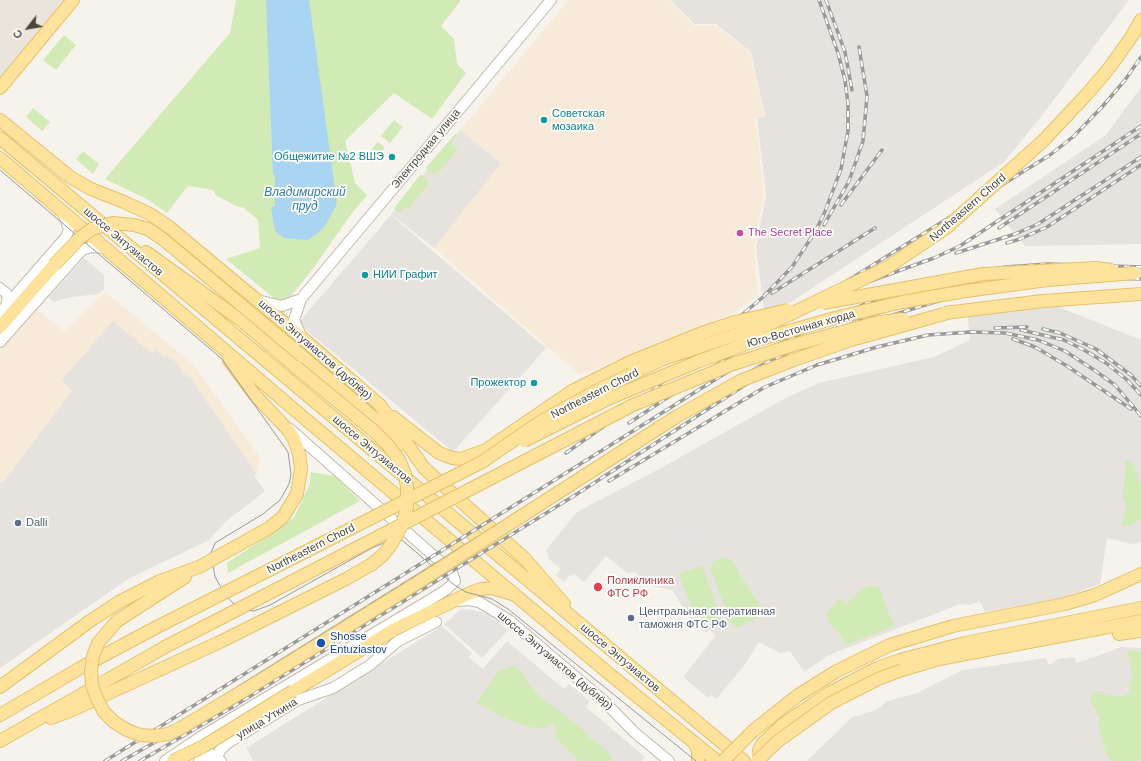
<!DOCTYPE html>
<meta charset="utf-8">
<style>
body{margin:0}
#map{position:relative;width:1141px;height:761px;overflow:hidden;background:#f6f3ec;font-family:Helvetica,sans-serif}
canvas{display:block}
.north{position:absolute;left:8px;top:8px;width:40px;height:40px;-webkit-text-stroke:3px #fff;paint-order:stroke;rotate:239deg;font-size:11px;font-weight:700;line-height:16px;text-align:center;color:#4b4439}
.north::after{content:'';display:block;margin:auto;width:14px;height:18px;background:#4b4439;clip-path:polygon(50% 0,100% 100%,50% 72%,0 100%)}
</style>
<div id="map">
<canvas width="1141" height="761"></canvas>
<div class="north">С</div>
</div>
<script>
const ctx = document.querySelector('canvas').getContext('2d');
ctx.lineJoin = 'round';
function paint(path, color) { ctx.fillStyle = color; ctx.fill(path, 'evenodd'); }
const toPath = rows => new Path2D(rows.map(r => 'M' + r).join(''));
function strokePath(path, color, width, dash) { ctx.strokeStyle = color; ctx.lineWidth = width; ctx.lineCap = dash ? 'butt' : 'round'; ctx.setLineDash(dash || []); ctx.stroke(path); }
function write(font, color, halo, rows, align = 'center') {
  ctx.font = font + ' Helvetica,sans-serif'; ctx.lineWidth = 3.5; ctx.setLineDash([]); ctx.textBaseline = 'middle'; ctx.strokeStyle = halo; ctx.fillStyle = color; for (const [text, x, y, turn = 0] of rows) {
    ctx.save(); ctx.translate(x, y); ctx.rotate((+turn || 0) * Math.PI / 180); ctx.textAlign = isNaN(turn) ? turn : align; if (halo) ctx.strokeText(text, 0, 0); ctx.fillText(text, 0, 0); ctx.restore();
  }
}
const residential = toPath([
 [0,0,65,0,0,78]
]);
const commercial = toPath([
 [569,0,668,0,695,26,716,26,750,52,764,116,755,117,764,194,754,246,758,295,736,312,580,375,434,248,501,163,460,130],
 [105,292,193,364,260,457,257,474,191,380,182,372,167,355,165,357,156,350,152,354,63,380,72,391,4,481,0,482,0,351,37,309,64,332]
]);
const industrial = toPath([
 [670,0,1129,0,1040,118,1004,162,791,302,764,310,756,248,766,195,757,118,765,116,751,52,716,24,695,24],
 [1141,87,1141,244,1025,246,995,209,1106,135],
 [460,130,501,163,434,248,391,214],
 [391,215,546,348,453,452,298,323],
 [1049,303,1141,340,1141,542,1131,544,1107,538,1100,584,1061,598,985,612,980,602,969,605,960,604,829,655,804,672,790,651,780,653,759,642,743,667,716,699,711,695,708,698,683,677,716,635,709,630,706,633,691,620,672,590,651,586,635,572,627,573,606,556,584,582,574,574,572,576,570,575,564,582,556,575,561,569,550,560,546,550,577,512,661,468,784,399,819,383,934,357,970,340,967,310],
 [113,321,152,354,156,350,165,357,167,355,178,364,182,372,191,379,257,474,254,476,265,491,224,523,209,540,128,579,0,668,0,482,4,481,72,391,62,380],
 [442,626,472,653,468,657,483,669,507,641,564,689,569,684,590,701,586,707,645,757,641,761,254,761,246,748],
 [1122,647,1141,648,1141,761,807,761,851,718,876,710,888,701,917,693,963,670,1046,658,1049,665,1058,659,1074,657,1077,663]
]);
const green = toPath([
 [236,0,461,0,441,26,454,39,457,64,466,73,432,119,394,93,345,141,355,183,367,195,352,213,314,267,292,295,284,300,275,299,226,259,260,248,258,220,244,208,236,206,216,195,213,190,188,186,167,213,147,199,105,179,230,33],
 [64,35,76,45,56,70,43,60],
 [33,108,50,122,42,131,26,117],
 [394,120,403,127,390,143,381,136],
 [455,134,457,136,451,143,458,149,440,171,433,174,426,168],
 [378,142,385,148,372,163,365,157],
 [83,151,99,164,93,174,76,159],
 [421,174,428,180,427,186,408,209,405,207,399,213,394,208],
 [1126,460,1134,464,1139,482,1141,484,1141,520,1137,520,1130,526,1121,525,1127,506,1123,496],
 [311,472,335,476,360,501,228,573,227,563,294,518,310,483],
 [724,557,731,560,761,607,761,612,758,617,737,628,731,623,711,570,711,565,714,561],
 [702,566,726,631,695,614,678,574],
 [871,585,880,587,884,602,894,626,846,645,837,630,829,623,827,613,840,598,848,603,862,589],
 [1129,650,1141,652,1141,759,1138,761,1111,761,1107,756,1099,727,1099,717,1090,700,1093,691,1112,696,1122,696,1131,693,1129,683,1133,675,1127,653],
 [514,665,517,667,536,693,583,730,590,738,599,744,611,756,612,761,579,761,556,738,555,724,552,723,546,727,539,728,529,727,507,719,477,703,499,671]
]);
const parking = toPath([
 [84,258,104,275,104,289,99,294,71,297,53,302,49,297],
 [686,515,705,551,692,556,668,532],
 [470,609,487,614,508,630,482,658,444,624,460,610],
 [720,643,737,658,713,687,695,672]
]);
const water = toPath([
 [266,0,309,0,337,204,323,229,308,240,284,238,275,231,274,226,271,207,275,206,275,175,273,175]
]);
const minor = toPath([
 [0,288,6,293,8,297,6,306],
 [257,300,282,306,301,299],
 [0,313,66,237,69,229,63,212],
 [301,336,294,320,301,299,551,0],
 [0,342,82,250,91,247,104,248],
 [456,601,469,600,479,602,509,620,603,700,634,732,669,761],
 [194,749,208,752,221,761],
 [217,758,220,750,228,743,298,700,333,688,370,665,398,641,436,622],
 [165,761,202,736,423,604,446,590,455,581,452,572,290,429],
 [199,761,209,761]
]);
const major = toPath([
 [0,88,73,0],
 [0,120,70,177,91,189,124,202,150,214,169,227,301,337,380,405,424,468,525,559,564,604],
 [0,138,744,761],
 [1044,140,1088,93,1110,67,1132,36,1141,20],
 [0,158,310,423,607,672,717,761],
 [146,252,242,321,296,367],
 [0,327,54,265],
 [302,356,375,419,400,444],
 [229,360,254,394,289,431,294,439,299,454,301,469,297,494,283,517],
 [393,417,439,453,452,458,461,459,486,450,572,391,630,362],
 [117,621,185,577],
 [1119,634,1141,631],
 [890,645,953,626,1065,604,1095,595,1141,574],
 [902,670,939,659,1141,621],
 [0,687,90,621,119,602,160,581,199,567],
 [293,691,395,629,470,593,481,589,492,588,512,594],
 [0,715,82,667,155,628],
 [51,718,70,711,172,664],
 [0,741,165,647],
 [694,742,698,751,698,761],
 [760,761,759,750,763,743,782,725,829,693,875,669,900,660,965,643,1141,608]
]);
const tram = toPath([
 [0,170,222,359,288,452,291,474,289,484,280,500,263,514,215,543,211,553,215,577,226,596,236,606,246,610,254,611,270,605,372,548,391,540,402,540,453,584,466,592,492,599,508,609,696,761]
]);
const rail = toPath([
 [826,0,845,52,852,90],
 [841,205,882,150],
 [824,225,849,181,863,141,867,96,859,47],
 [999,228,1141,134],
 [1007,243,1020,239,1047,227,1141,165],
 [956,253,1015,234,1038,224,1141,157],
 [772,293,875,228],
 [832,295,934,258,960,246,1141,126],
 [995,328,1027,327],
 [1043,329,1060,333,1096,349,1131,375,1141,386],
 [1021,330,1064,340,1084,350,1106,363,1126,379,1141,395],
 [1013,339,1035,347,1067,366,1131,409],
 [629,423,789,317,1050,155,1074,136,1102,107,1125,80,1141,57],
 [566,453,645,397,763,297,792,267,815,232,824,214,841,169,848,131,848,104,845,80,838,53,819,0],
 [609,481,765,387,817,365,877,347,928,335,971,332,1005,333,1038,340,1065,351,1097,372,1115,385,1141,416],
 [105,761,753,356,869,302,913,287,955,276,1006,267,1048,264,1141,267],
 [122,761,171,733,220,699,604,459,760,366,818,338,871,315,958,289,1042,276,1141,279],
 [140,761,231,708,577,494,765,372,820,344,874,321,925,305,959,295,1008,286,1063,282]
]);
const majorBridge = toPath([
 [54,265,81,237,92,229,113,223,134,225,148,229,164,240,302,356],
 [823,303,983,274,1096,268,1112,270],
 [945,313,1043,301,1141,294],
 [630,362,702,333,735,322,788,310],
 [524,441,610,398,697,362,754,341,835,318,902,302,966,291,1047,280,1135,273],
 [199,567,269,528,283,517],
 [117,621,98,643,93,656,91,671,92,685,97,699,104,712,114,722,127,730,140,735,155,736,168,734,181,728,253,685,422,580,676,417,740,381,791,361,851,340,951,312],
 [155,628,482,462,540,422,596,391,663,359,774,322,888,267,946,228,1044,140],
 [165,647,633,405,733,364,793,345,875,323,903,319],
 [172,664,222,641,346,579,372,564,383,555,391,545,402,525,407,507,407,488,405,474,399,460,388,445,375,432,296,367],
 [173,761,204,746,293,691],
 [723,761,753,731,797,696,835,672,890,645],
 [757,761,778,741,831,703,878,679,902,670]
]);
const markers = [
 [544,120,4,"#0f9aa8"],
 [392,157,4,"#0f9aa8"],
 [740,233,4,"#d1479c"],
 [365,275,4,"#0f9aa8"],
 [534,383,4,"#0f9aa8"],
 [18,523,4,"#5c6f8a"],
 [598,587,5,"#e0444e"],
 [631,618,4,"#5c6f8a"],
 [321,643,5,"#1a4fb4"]
];
const cultureNames = [
 ["Советская",552,114],
 ["мозаика",552,127],
 ["Общежитие №2 ВШЭ",384,157,"right"],
 ["НИИ Графит",373,275],
 ["Прожектор",526,383,"right"]
];
const streetNames = [
 ["Электродная улица",426,149,-50],
 ["Northeastern Chord",968,208,-41],
 ["шоссе Энтузиастов",123,242,40],
 ["Юго-Восточная хорда",801,329,-16],
 ["шоссе Энтузиастов (дублёр)",315,350,41],
 ["Northeastern Chord",595,394,-27],
 ["шоссе Энтузиастов",372,450,40],
 ["Northeastern Chord",311,549,-27],
 ["шоссе Энтузиастов",620,658,40],
 ["шоссе Энтузиастов (дублёр)",555,661,40],
 ["улица Уткина",267,719,-31]
];
const hotelNames = [
 ["The Secret Place",748,233]
];
const serviceNames = [
 ["Dalli",26,523],
 ["Центральная оперативная",639,612],
 ["таможня ФТС РФ",639,625]
];
const healthNames = [
 ["Поликлиника",607,581],
 ["ФТС РФ",607,594]
];
const transitNames = [
 ["Shosse",330,637],
 ["Entuziastov",330,650]
];
const waterNames = [
 ["Владимирский",305,193],
 ["пруд",305,207]
];
paint(residential, '#eae5da');
paint(commercial, '#f7ead8');
paint(industrial, '#e6e2dd');
paint(green, '#d2eab5');
paint(parking, '#e5e3e0');
paint(water, '#a9d4f2');
strokePath(minor, '#c2bbae', 12);
strokePath(major, '#e6c16a', 14);
strokePath(minor, '#fff', 10);
strokePath(major, '#ffe39c', 12);
strokePath(tram, '#9a9a9a', 1);
strokePath(rail, '#9a9a9a', 3.5);
strokePath(rail, '#fff', 2, [6]);
strokePath(majorBridge, '#e6c16a', 14, []);
strokePath(majorBridge, '#ffe39c', 12);
for (const [x, y, r, color] of markers) { const dot = new Path2D(); dot.arc(x, y, r, 0, 2 * Math.PI); ctx.fillStyle = color; ctx.fill(dot); strokePath(dot, '#fff', 1.5); }
write('11px', '#0d838f', '#fff', cultureNames, 'left');
write('11px', '#4b4439', '#fff', streetNames);
write('11px', '#b23c85', '#fff', hotelNames, 'left');
write('11px', '#4e5e75', '#fff', serviceNames, 'left');
write('11px', '#be3a42', '#fff', healthNames, 'left');
write('11px', '#164399', '#fff', transitNames, 'left');
write('italic 12px', '#2e7ab2', '#fff', waterNames);
</script>
